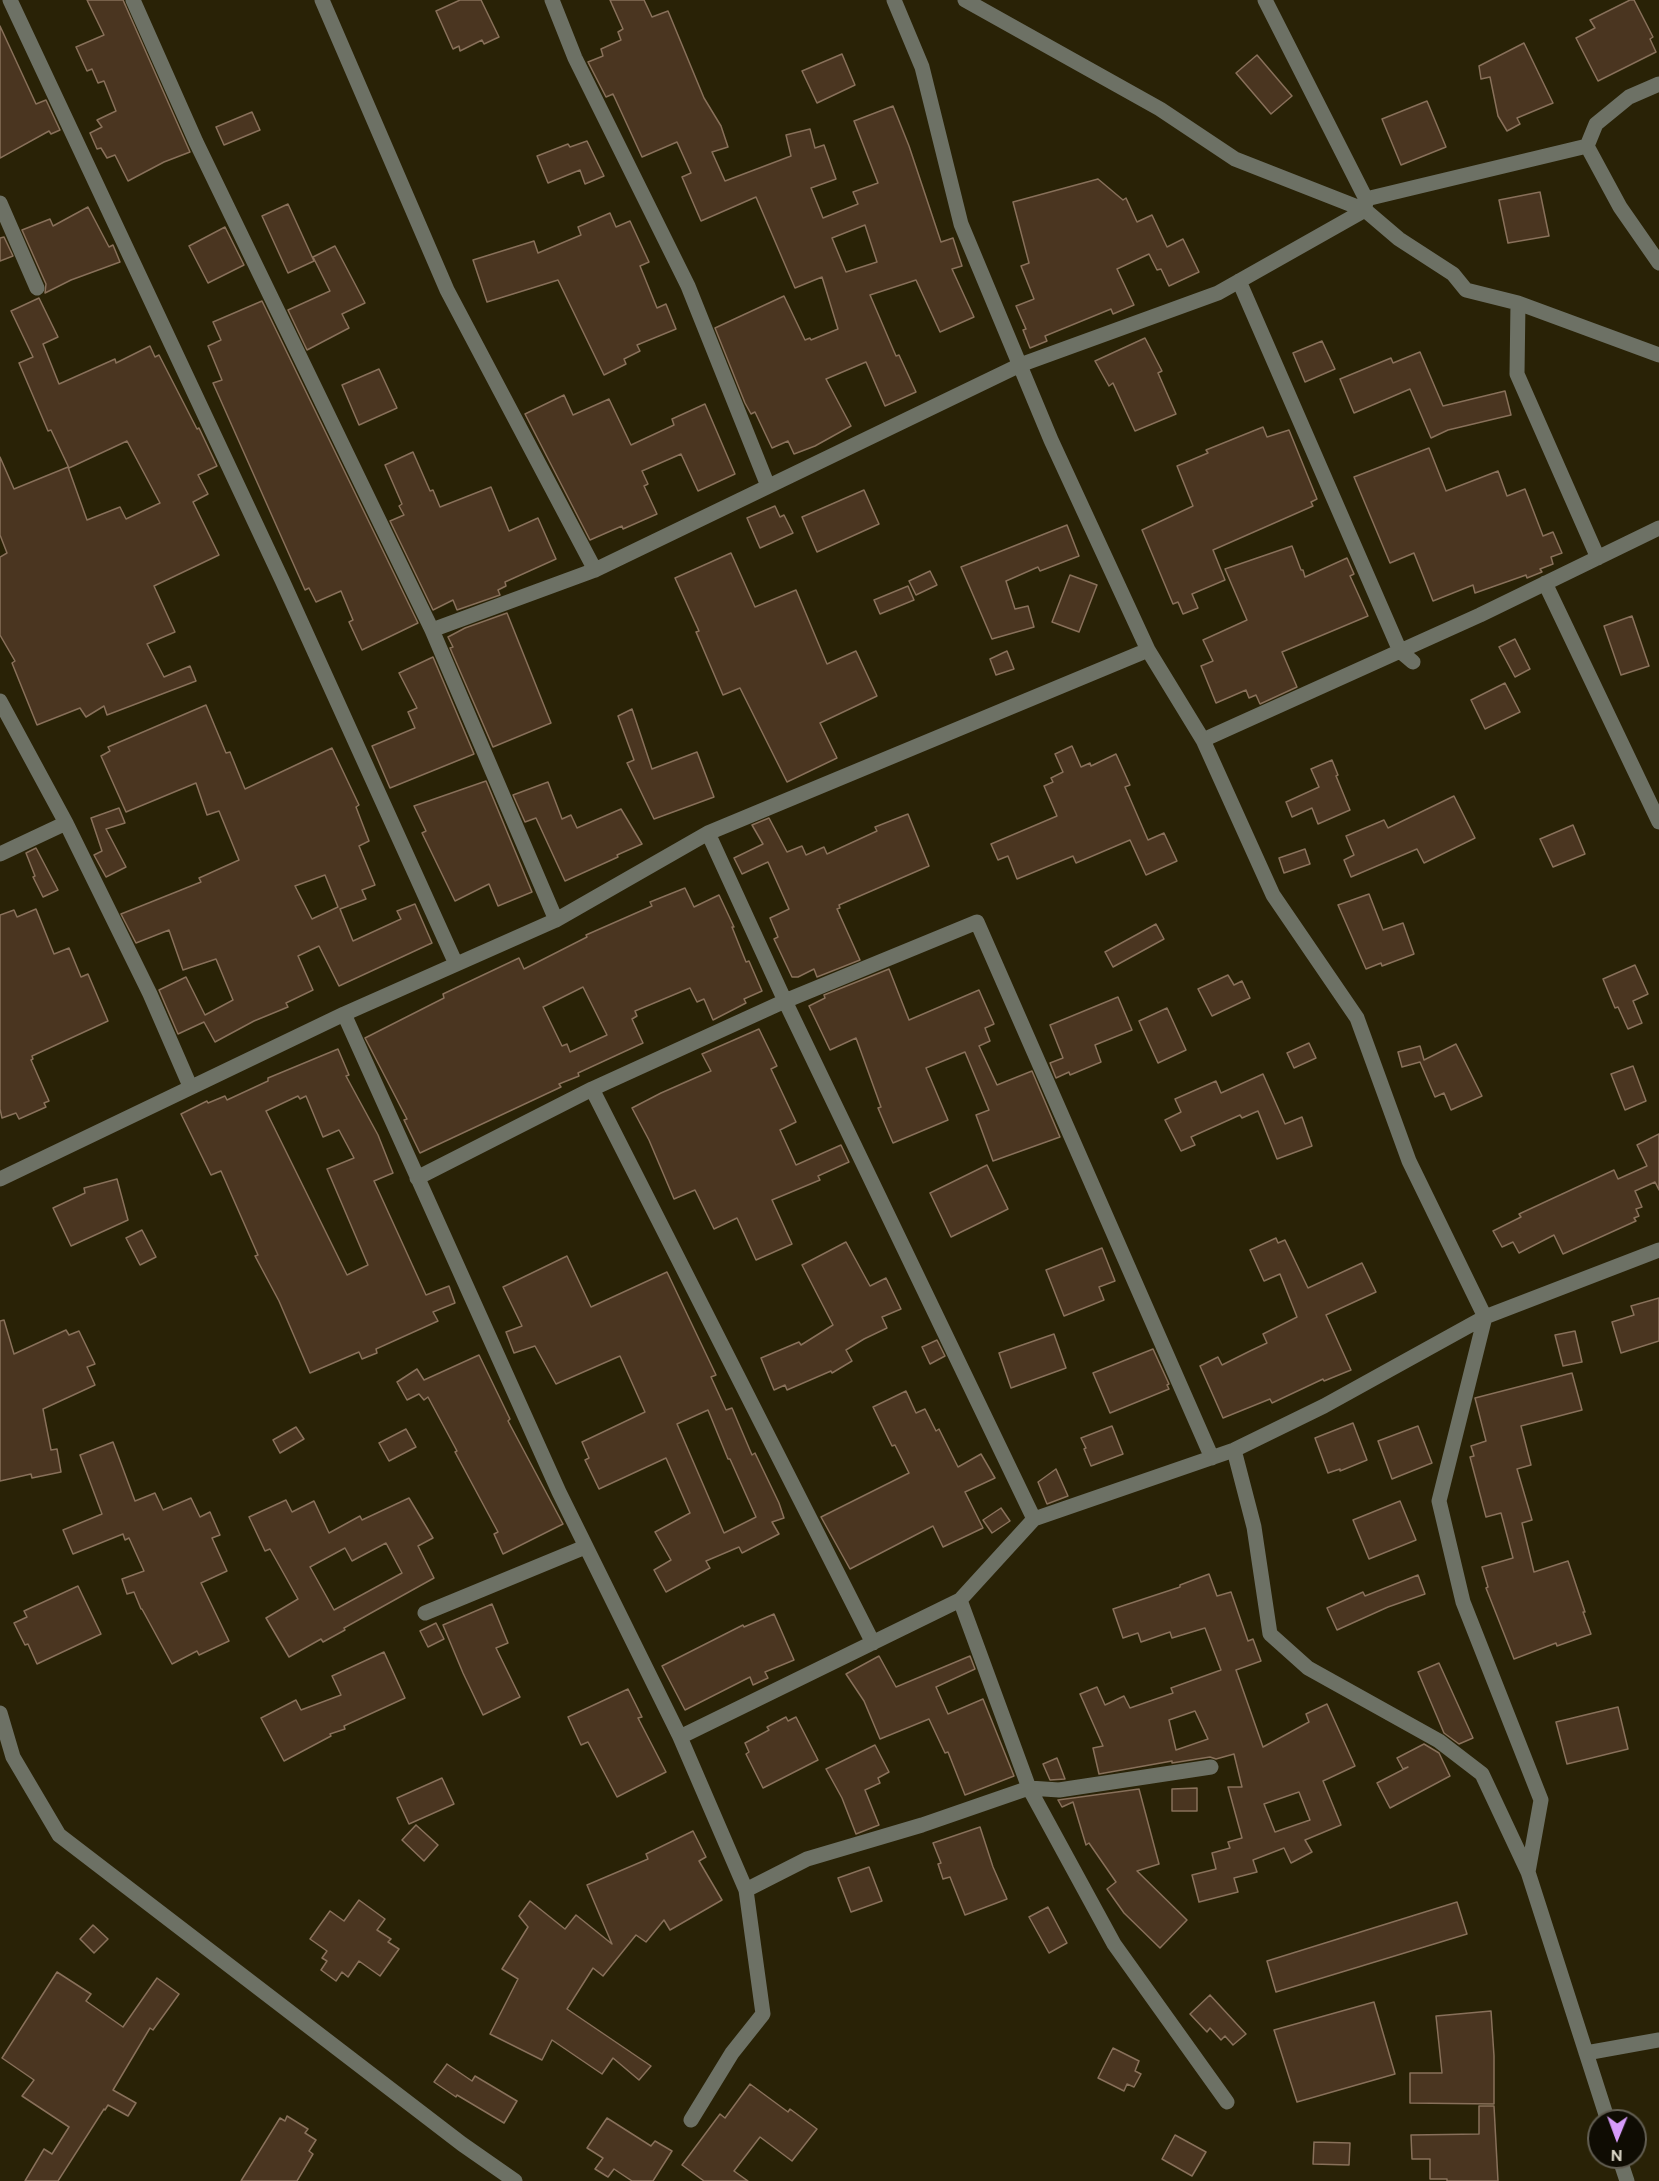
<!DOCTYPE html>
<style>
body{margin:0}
#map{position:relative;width:1659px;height:2181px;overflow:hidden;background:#292206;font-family:"DM Sans",sans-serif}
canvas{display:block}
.north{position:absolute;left:1587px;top:2109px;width:60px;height:60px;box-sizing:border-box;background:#0f0c03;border:2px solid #625e52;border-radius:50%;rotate:181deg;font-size:16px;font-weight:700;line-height:24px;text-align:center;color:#ded9c9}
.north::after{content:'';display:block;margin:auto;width:21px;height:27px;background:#d69bfa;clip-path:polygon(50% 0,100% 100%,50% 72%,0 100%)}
</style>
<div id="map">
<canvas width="1659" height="2181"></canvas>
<div class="north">N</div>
</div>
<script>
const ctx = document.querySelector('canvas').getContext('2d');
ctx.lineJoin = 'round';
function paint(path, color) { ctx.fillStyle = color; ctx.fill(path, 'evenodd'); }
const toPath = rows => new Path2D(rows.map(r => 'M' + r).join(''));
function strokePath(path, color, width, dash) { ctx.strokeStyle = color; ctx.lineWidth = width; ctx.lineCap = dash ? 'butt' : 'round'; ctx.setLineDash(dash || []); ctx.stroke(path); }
const building = toPath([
 [87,0,123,0,190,152,164,162,128,181,115,155,107,158,101,148,97,149,90,133,102,127,97,120,116,111,104,81,98,83,92,69,87,71,76,47,104,35,87,0],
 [460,0,481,0,499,37,484,44,482,40,460,51,459,46,453,49,436,11,460,0],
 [610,0,644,0,652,17,668,11,704,98,721,126,728,147,712,152,725,181,791,156,786,135,810,129,815,148,824,145,836,179,811,188,823,218,858,204,853,192,878,183,854,121,893,106,909,146,941,242,953,238,962,266,952,269,974,317,940,332,916,280,870,295,896,356,899,355,916,392,885,406,866,362,826,379,851,426,815,446,794,454,788,441,772,448,755,412,751,414,745,403,715,328,784,296,805,340,810,338,811,340,838,329,822,277,795,288,756,197,701,221,682,177,691,173,677,142,642,157,613,94,606,97,588,62,603,56,601,49,621,40,618,32,623,29,610,0],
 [865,225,877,262,846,272,832,238,865,225],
 [1630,0,1634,0,1653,37,1650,39,1656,52,1598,81,1576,38,1595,28,1590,20,1630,0],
 [0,26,36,104,46,100,60,130,51,134,49,131,0,158,0,26],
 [1524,43,1553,103,1517,118,1520,124,1507,131,1498,116,1490,77,1481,79,1479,66,1524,43],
 [842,54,855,85,817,103,802,71,842,54],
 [1257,55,1292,96,1271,114,1236,73,1257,55],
 [1427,101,1446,147,1401,165,1382,119,1427,101],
 [252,112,260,130,224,145,216,127,252,112],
 [587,141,604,176,585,184,580,170,548,183,537,156,568,144,570,147,587,141],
 [1098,179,1123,200,1126,198,1137,222,1152,215,1167,247,1183,239,1199,272,1169,286,1161,269,1157,270,1149,254,1117,269,1134,305,1113,314,1111,309,1045,336,1047,341,1030,348,1023,330,1026,329,1016,306,1034,299,1021,266,1029,263,1013,202,1098,179],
 [1540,192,1549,236,1508,243,1499,200,1540,192],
 [288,204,314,261,288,273,262,216,288,204],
 [88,207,109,247,113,245,120,262,71,280,45,293,46,284,22,230,50,219,53,226,88,207],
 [610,213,616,227,630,221,649,262,640,266,657,308,666,304,676,329,637,345,640,351,624,359,626,364,604,375,558,280,487,302,473,260,534,241,538,253,581,235,578,227,610,213],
 [225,227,244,265,208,283,189,246,225,227],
 [4,237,13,256,0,261,0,238,4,237],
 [335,246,365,303,342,314,349,328,307,350,288,310,330,291,313,257,335,246],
 [39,298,58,337,43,344,59,384,115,359,116,363,150,346,155,357,159,355,197,429,199,428,217,466,198,475,208,494,193,502,219,555,154,586,175,632,147,644,164,677,190,666,196,681,107,715,104,706,86,717,80,708,37,725,12,663,15,661,0,635,0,557,7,553,0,535,0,457,14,489,68,467,87,520,120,507,126,519,160,503,127,441,69,468,51,430,48,431,19,363,33,357,11,311,39,298],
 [262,301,418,623,362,650,349,622,353,620,341,591,316,602,309,588,305,590,213,383,222,380,208,346,221,340,213,322,262,301],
 [1145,338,1162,371,1158,373,1176,414,1135,431,1113,383,1109,386,1095,361,1145,338],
 [1322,341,1335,369,1305,382,1293,353,1322,341],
 [1420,352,1443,406,1505,391,1511,415,1448,430,1431,438,1410,389,1354,413,1340,379,1391,358,1393,363,1420,352],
 [379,369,397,408,359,425,342,385,379,369],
 [564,395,573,415,609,399,631,445,674,425,672,419,705,404,735,474,698,491,681,454,642,471,648,484,644,486,657,514,623,529,622,526,590,540,525,414,564,395],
 [1263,427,1267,437,1289,430,1317,499,1311,502,1313,506,1213,550,1225,580,1192,594,1198,608,1183,614,1178,602,1173,604,1142,530,1193,506,1177,466,1208,453,1206,450,1263,427],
 [1429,448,1446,491,1498,471,1507,496,1525,489,1543,536,1553,532,1562,553,1551,557,1553,564,1540,569,1542,572,1527,578,1526,575,1475,593,1473,585,1433,601,1414,553,1390,563,1354,477,1429,448],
 [413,452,430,491,433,490,440,507,491,487,509,531,538,518,556,559,505,582,506,586,498,590,500,595,457,610,453,600,433,610,390,521,404,515,399,506,402,504,385,465,413,452],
 [864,490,879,524,817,552,802,517,864,490],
 [775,506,780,517,784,515,793,533,760,548,747,518,775,506],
 [1067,525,1079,556,1040,571,1038,567,1006,581,1015,609,1028,606,1034,627,992,639,961,567,1067,525],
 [1292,546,1301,570,1303,570,1305,577,1347,558,1354,574,1350,576,1368,616,1282,652,1297,687,1260,704,1256,695,1249,698,1246,690,1216,703,1201,666,1213,661,1203,640,1247,620,1225,569,1292,546],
 [731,553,755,607,796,590,827,664,856,651,877,696,820,723,837,758,787,782,740,688,723,695,696,632,699,631,675,578,731,553],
 [930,571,937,585,916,595,909,581,930,571],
 [1070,575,1097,585,1079,632,1052,622,1070,575],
 [908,586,914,600,880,614,874,600,908,586],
 [507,613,551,723,493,747,450,648,453,647,448,637,465,628,507,613],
 [1632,616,1649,666,1621,675,1604,626,1632,616],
 [1515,639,1530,669,1515,677,1499,647,1515,639],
 [1007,651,1014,669,996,675,990,659,1007,651],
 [433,657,474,754,390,788,372,746,415,728,408,712,417,708,399,673,433,657],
 [1505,683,1520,712,1485,729,1471,700,1505,683],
 [206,705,226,753,230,752,245,789,332,748,359,805,356,807,369,841,359,846,375,885,362,890,366,899,340,909,353,941,401,919,397,911,415,904,432,943,339,986,319,946,298,956,313,990,286,1003,288,1007,254,1021,215,1042,204,1022,178,1034,159,990,186,977,205,1015,233,1000,216,959,183,970,169,930,136,943,121,914,201,882,199,878,239,860,219,811,207,815,196,783,126,812,101,756,110,751,108,747,206,705],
 [325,875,338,907,312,919,295,886,325,875],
 [632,709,652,769,697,752,714,797,654,819,627,763,634,760,618,716,632,709],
 [1072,746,1081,767,1090,763,1091,766,1116,754,1130,785,1125,787,1148,840,1164,833,1177,861,1146,875,1130,840,1076,863,1073,856,1017,879,1008,856,998,860,991,844,1057,816,1044,786,1053,782,1051,778,1063,772,1055,754,1072,746],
 [1332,760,1338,775,1336,776,1350,810,1318,824,1312,808,1292,817,1286,802,1319,787,1311,769,1332,760],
 [486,781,532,892,498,906,489,884,455,901,422,833,426,831,414,806,486,781],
 [548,782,562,819,571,815,577,828,621,809,642,844,617,855,618,857,565,881,536,818,525,822,513,795,548,782],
 [1454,796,1475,838,1424,863,1417,849,1351,877,1344,860,1354,855,1346,836,1384,820,1388,828,1454,796],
 [119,808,125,823,106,829,126,867,106,877,94,855,102,851,91,818,119,808],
 [908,814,929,866,839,905,840,908,837,909,860,960,817,977,814,969,798,977,792,977,774,939,778,937,770,918,789,909,768,862,742,874,734,858,763,844,752,825,769,818,787,852,802,846,806,855,824,847,827,854,877,831,875,827,908,814],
 [1573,825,1585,854,1553,867,1540,839,1573,825],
 [36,848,58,890,43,897,33,877,35,876,26,853,36,848],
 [1305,849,1310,864,1284,873,1279,858,1305,849],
 [685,888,694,907,719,895,734,927,732,927,746,962,749,961,762,991,744,999,746,1003,713,1020,704,999,697,1002,690,988,635,1011,637,1016,632,1019,643,1043,578,1073,579,1076,559,1084,561,1087,420,1153,404,1120,407,1119,365,1038,444,998,443,994,519,958,524,969,587,937,586,935,652,906,650,902,685,888],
 [583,987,607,1035,570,1052,567,1044,562,1046,543,1007,583,987],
 [1369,894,1383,930,1403,923,1414,954,1382,966,1381,963,1366,969,1338,905,1369,894],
 [36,909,54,954,69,948,81,977,88,974,108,1021,32,1056,33,1059,31,1060,49,1101,44,1103,46,1107,19,1119,16,1113,2,1118,0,1109,0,915,14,910,17,917,36,909],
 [1156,924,1164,939,1113,967,1105,952,1156,924],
 [1635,965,1648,994,1633,1001,1642,1023,1628,1029,1618,1007,1615,1008,1603,979,1635,965],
 [889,969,909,1020,979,990,994,1024,985,1028,990,1041,979,1046,997,1085,1032,1071,1060,1137,993,1161,976,1115,989,1110,965,1052,926,1068,948,1120,893,1143,878,1108,881,1107,856,1038,830,1050,809,1006,825,998,824,995,889,969],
 [1228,975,1234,985,1242,981,1250,998,1212,1016,1198,989,1228,975],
 [1118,997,1132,1030,1095,1045,1101,1062,1070,1075,1069,1072,1056,1078,1050,1063,1063,1058,1050,1025,1118,997],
 [1167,1008,1186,1050,1158,1063,1139,1021,1167,1008],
 [759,1029,777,1066,771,1069,796,1122,780,1130,796,1165,841,1145,849,1162,818,1176,820,1180,772,1200,792,1244,756,1260,737,1218,714,1229,695,1190,674,1199,649,1140,632,1108,661,1093,711,1071,702,1054,759,1029],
 [1309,1043,1316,1058,1294,1068,1287,1053,1309,1043],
 [1456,1044,1482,1096,1451,1110,1444,1093,1435,1097,1420,1062,1402,1067,1398,1052,1420,1046,1424,1060,1456,1044],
 [338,1049,349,1075,346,1076,378,1135,393,1173,374,1181,426,1295,449,1286,455,1303,433,1312,438,1321,376,1349,377,1353,362,1359,359,1352,310,1373,279,1301,255,1256,258,1255,221,1171,211,1175,181,1114,207,1101,208,1103,225,1096,227,1100,268,1081,268,1078,338,1049],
 [298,1096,300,1099,306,1096,323,1137,339,1130,354,1158,327,1169,368,1265,347,1275,266,1111,298,1096],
 [1633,1066,1646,1101,1625,1110,1611,1074,1633,1066],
 [1263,1074,1285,1124,1302,1117,1312,1146,1277,1159,1258,1111,1242,1118,1240,1115,1191,1137,1195,1145,1181,1151,1165,1120,1181,1112,1175,1099,1216,1081,1221,1093,1263,1074],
 [1659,1134,1659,1190,1655,1182,1635,1191,1642,1207,1636,1209,1639,1216,1634,1218,1636,1221,1563,1254,1554,1235,1519,1253,1513,1242,1502,1247,1493,1231,1521,1217,1519,1214,1614,1170,1618,1179,1647,1166,1637,1145,1659,1134],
 [987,1165,1008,1209,951,1237,930,1193,987,1165],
 [117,1179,128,1220,71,1246,53,1208,85,1193,84,1188,117,1179],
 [142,1230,156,1257,140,1265,126,1238,142,1230],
 [1276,1238,1278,1243,1285,1240,1308,1288,1362,1263,1376,1292,1326,1315,1351,1370,1324,1381,1323,1379,1272,1403,1270,1399,1223,1418,1200,1366,1218,1357,1222,1365,1250,1351,1267,1343,1263,1334,1297,1317,1280,1274,1264,1281,1250,1250,1276,1238],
 [846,1242,870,1286,886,1278,901,1309,882,1317,887,1328,864,1339,846,1350,852,1361,832,1373,831,1371,787,1390,785,1385,774,1390,761,1358,799,1342,801,1345,833,1325,802,1265,846,1242],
 [1102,1248,1115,1281,1099,1287,1104,1300,1064,1316,1046,1270,1102,1248],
 [567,1256,591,1307,667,1272,716,1375,711,1377,726,1410,732,1408,752,1455,755,1453,779,1503,784,1518,772,1522,779,1534,742,1553,739,1547,706,1561,710,1568,666,1592,654,1570,671,1560,655,1532,690,1513,666,1458,599,1489,585,1460,589,1458,582,1442,645,1412,620,1356,556,1384,535,1346,514,1353,506,1332,522,1326,503,1287,567,1256],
 [708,1410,728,1459,730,1459,756,1517,724,1533,677,1424,708,1410],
 [1659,1298,1659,1341,1621,1353,1612,1322,1634,1315,1631,1306,1659,1298],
 [4,1320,14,1354,66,1330,69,1335,79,1331,95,1364,87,1367,95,1385,43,1409,51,1450,57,1449,61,1472,32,1478,31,1474,0,1481,0,1321,4,1320],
 [1575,1331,1582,1362,1563,1366,1555,1335,1575,1331],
 [1054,1334,1066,1368,1011,1388,999,1353,1054,1334],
 [937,1340,945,1356,930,1364,922,1347,937,1340],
 [1153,1349,1169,1384,1167,1385,1169,1389,1110,1413,1093,1373,1153,1349],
 [479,1355,510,1419,508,1421,563,1524,503,1554,494,1534,498,1532,455,1452,457,1451,428,1397,424,1400,419,1394,407,1400,397,1382,417,1369,424,1380,479,1355],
 [1572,1373,1582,1410,1521,1426,1531,1465,1517,1469,1532,1520,1522,1523,1534,1572,1568,1561,1585,1612,1583,1612,1591,1634,1557,1646,1556,1643,1514,1659,1486,1588,1488,1587,1482,1567,1513,1558,1501,1513,1486,1517,1470,1457,1474,1456,1471,1446,1486,1441,1475,1398,1572,1373],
 [906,1391,916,1413,925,1409,936,1431,939,1429,958,1467,981,1454,995,1478,965,1492,983,1528,943,1547,933,1526,850,1569,821,1517,909,1473,895,1445,892,1446,873,1407,906,1391],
 [1353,1423,1367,1460,1340,1471,1340,1469,1328,1473,1315,1438,1353,1423],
 [1112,1426,1123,1454,1091,1466,1084,1449,1086,1448,1081,1438,1112,1426],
 [1418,1426,1432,1463,1392,1479,1378,1441,1418,1426],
 [296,1427,304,1439,280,1453,273,1440,296,1427],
 [406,1429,416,1447,389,1461,379,1443,406,1429],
 [113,1442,135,1501,155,1493,163,1510,191,1498,200,1517,210,1512,220,1535,212,1538,227,1571,201,1583,229,1641,199,1655,197,1651,172,1664,142,1609,141,1609,134,1592,127,1594,122,1579,144,1571,129,1538,125,1540,123,1534,73,1554,63,1530,102,1514,80,1455,113,1442],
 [1056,1469,1068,1496,1047,1504,1038,1482,1056,1469],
 [409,1498,433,1538,418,1546,434,1578,344,1628,345,1630,323,1642,321,1639,289,1657,266,1618,298,1599,270,1549,265,1551,249,1517,286,1500,292,1512,314,1501,329,1533,360,1516,362,1520,409,1498],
 [386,1543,402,1573,334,1610,310,1567,345,1548,352,1561,386,1543],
 [1400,1501,1416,1540,1369,1559,1353,1520,1400,1501],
 [1001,1508,1010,1521,992,1533,983,1520,1001,1508],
 [1209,1574,1217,1596,1231,1592,1248,1641,1253,1639,1261,1661,1236,1670,1263,1747,1309,1722,1306,1714,1327,1704,1355,1766,1323,1781,1341,1825,1305,1840,1312,1852,1291,1863,1284,1848,1253,1860,1257,1872,1234,1878,1238,1892,1199,1902,1192,1875,1216,1869,1212,1853,1230,1848,1228,1842,1242,1838,1228,1787,1242,1787,1234,1754,1216,1759,1210,1757,1172,1763,1172,1761,1099,1774,1093,1748,1103,1746,1080,1694,1097,1687,1105,1705,1124,1696,1130,1708,1173,1693,1171,1688,1221,1670,1205,1628,1172,1638,1170,1632,1141,1642,1138,1633,1123,1638,1113,1609,1180,1587,1180,1585,1209,1574],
 [1195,1711,1208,1739,1176,1750,1169,1720,1195,1711],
 [1299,1792,1310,1820,1275,1832,1264,1804,1299,1792],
 [1418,1575,1425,1594,1388,1607,1337,1630,1327,1608,1363,1592,1365,1596,1418,1575],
 [78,1586,101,1634,37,1664,28,1644,25,1645,14,1623,27,1617,24,1611,78,1586],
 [492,1604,508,1643,496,1648,520,1697,483,1715,463,1673,443,1625,492,1604],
 [774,1614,794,1660,765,1672,768,1678,753,1685,750,1677,685,1710,662,1666,743,1625,744,1627,774,1614],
 [436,1623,444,1639,428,1647,420,1631,436,1623],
 [384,1652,405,1698,344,1726,345,1729,330,1734,331,1736,284,1761,261,1718,296,1700,301,1710,341,1695,332,1676,384,1652],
 [879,1656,896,1687,970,1656,975,1669,936,1687,948,1714,983,1699,1014,1776,965,1795,948,1752,945,1753,929,1719,880,1739,864,1701,846,1674,879,1656],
 [1439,1663,1473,1738,1459,1744,1444,1733,1418,1672,1439,1663],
 [628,1689,642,1717,638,1718,666,1772,617,1797,588,1742,581,1745,568,1717,628,1689],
 [1618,1707,1628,1749,1567,1764,1556,1722,1618,1707],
 [786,1717,788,1721,796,1717,818,1760,763,1788,746,1754,749,1752,745,1743,769,1730,767,1727,786,1717],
 [1424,1744,1439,1753,1450,1776,1390,1808,1377,1783,1408,1767,1403,1769,1397,1758,1424,1744],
 [875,1745,889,1772,878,1778,880,1783,865,1790,879,1825,856,1834,842,1798,826,1769,875,1745],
 [1057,1758,1065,1779,1050,1780,1043,1764,1057,1758],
 [442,1778,454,1804,409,1824,397,1798,442,1778],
 [1197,1788,1197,1811,1172,1811,1172,1789,1197,1788],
 [1139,1789,1159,1864,1137,1871,1187,1920,1160,1948,1124,1913,1107,1889,1116,1882,1089,1843,1086,1845,1073,1802,1062,1807,1058,1800,1139,1789],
 [416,1825,438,1845,424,1861,402,1840,416,1825],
 [980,1827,993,1867,1007,1899,965,1915,950,1877,943,1879,938,1864,941,1863,933,1843,980,1827],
 [693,1831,706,1857,699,1861,722,1900,670,1930,664,1920,646,1942,636,1935,603,1976,593,1968,567,2009,651,2066,639,2080,613,2058,602,2074,552,2040,542,2060,490,2034,518,1979,502,1969,528,1927,519,1916,530,1901,565,1929,576,1915,612,1944,587,1885,648,1859,646,1854,693,1831],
 [869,1867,882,1901,851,1912,838,1878,869,1867],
 [359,1900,385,1919,377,1930,391,1939,388,1942,399,1949,380,1976,359,1961,348,1977,342,1972,336,1981,321,1970,327,1961,322,1958,327,1951,310,1939,330,1911,344,1921,359,1900],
 [1457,1902,1467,1934,1276,1992,1267,1961,1457,1902],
 [1048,1907,1067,1943,1049,1953,1029,1917,1048,1907],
 [93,1925,108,1939,94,1953,80,1939,93,1925],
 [57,1972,91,1994,86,2001,123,2027,157,1978,179,1994,153,2030,150,2028,113,2090,136,2103,128,2116,108,2105,105,2110,104,2109,58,2181,25,2181,44,2149,52,2154,69,2127,22,2096,34,2080,2,2058,57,1972],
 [1210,1995,1246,2034,1233,2045,1225,2036,1221,2040,1210,2028,1207,2032,1190,2014,1210,1995],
 [1374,2002,1395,2074,1297,2102,1274,2030,1374,2002],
 [1491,2011,1494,2056,1494,2104,1410,2103,1410,2073,1442,2073,1436,2016,1491,2011],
 [1113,2048,1139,2061,1135,2071,1141,2074,1134,2087,1127,2084,1124,2091,1098,2078,1113,2048],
 [447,2064,472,2081,475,2076,517,2101,504,2123,457,2095,456,2097,434,2082,447,2064],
 [750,2084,788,2112,790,2109,817,2129,792,2161,760,2137,734,2171,748,2181,704,2181,682,2165,720,2114,725,2118,750,2084],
 [1479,2106,1494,2106,1498,2181,1447,2181,1447,2179,1430,2179,1430,2159,1412,2159,1411,2135,1479,2134,1479,2106],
 [287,2116,308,2129,305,2133,316,2140,309,2151,313,2154,297,2181,241,2181,280,2118,285,2121,287,2116],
 [607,2118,651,2146,655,2141,672,2151,653,2181,632,2181,614,2169,608,2177,595,2169,603,2158,587,2148,607,2118],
 [1175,2135,1206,2152,1192,2176,1162,2159,1175,2135],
 [1314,2142,1350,2143,1349,2165,1313,2164,1314,2142]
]);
const minor = toPath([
 [10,0,282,580,456,964],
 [133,0,196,142,432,630,556,920],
 [322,0,447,290,595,570],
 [552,0,575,58,688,286,768,486],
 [894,0,922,67,961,224,1051,440,1148,650,1203,740,1273,895,1357,1018,1409,1161,1485,1317,1439,1501,1463,1602,1541,1800,1528,1872,1608,2121],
 [965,0,1160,109,1235,159,1365,210,1399,239,1453,274,1466,290,1518,303,1659,355],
 [1659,84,1629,97,1596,124,1587,146,1620,207,1659,263],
 [1366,199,1587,146],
 [0,203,37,288],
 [1239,281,1400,651,1413,662],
 [1518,303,1517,374,1598,558],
 [1545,583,1659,822],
 [432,630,595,570,1020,365,1218,293,1365,210,1366,199,1265,0],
 [0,701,66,823,0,854],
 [1203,740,1480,615,1659,528],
 [66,823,150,994,190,1086],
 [708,833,785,1001,1034,1519],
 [344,1014,559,1492,680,1737,746,1890],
 [592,1089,873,1643],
 [417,1178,592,1089,785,1001,977,922,1212,1458],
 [0,1179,344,1014,556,920,708,833,1148,650],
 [1234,1450,1254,1527,1270,1634,1308,1668,1439,1741,1482,1774,1528,1872],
 [425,1613,585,1547],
 [0,1713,13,1757,59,1835,462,2144,515,2181],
 [680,1737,960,1600],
 [1586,2053,1659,2040],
 [1227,2102,1114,1944,1029,1788,960,1600,1034,1519,1234,1450,1324,1406,1485,1317,1659,1250],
 [691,2120,732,2053,763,2014,746,1890,807,1859,922,1825,1029,1788,1059,1790,1211,1767],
 [1619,2157,1627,2181]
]);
paint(building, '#4a3520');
strokePath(building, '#88705a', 1.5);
strokePath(minor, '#6d7165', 15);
</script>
